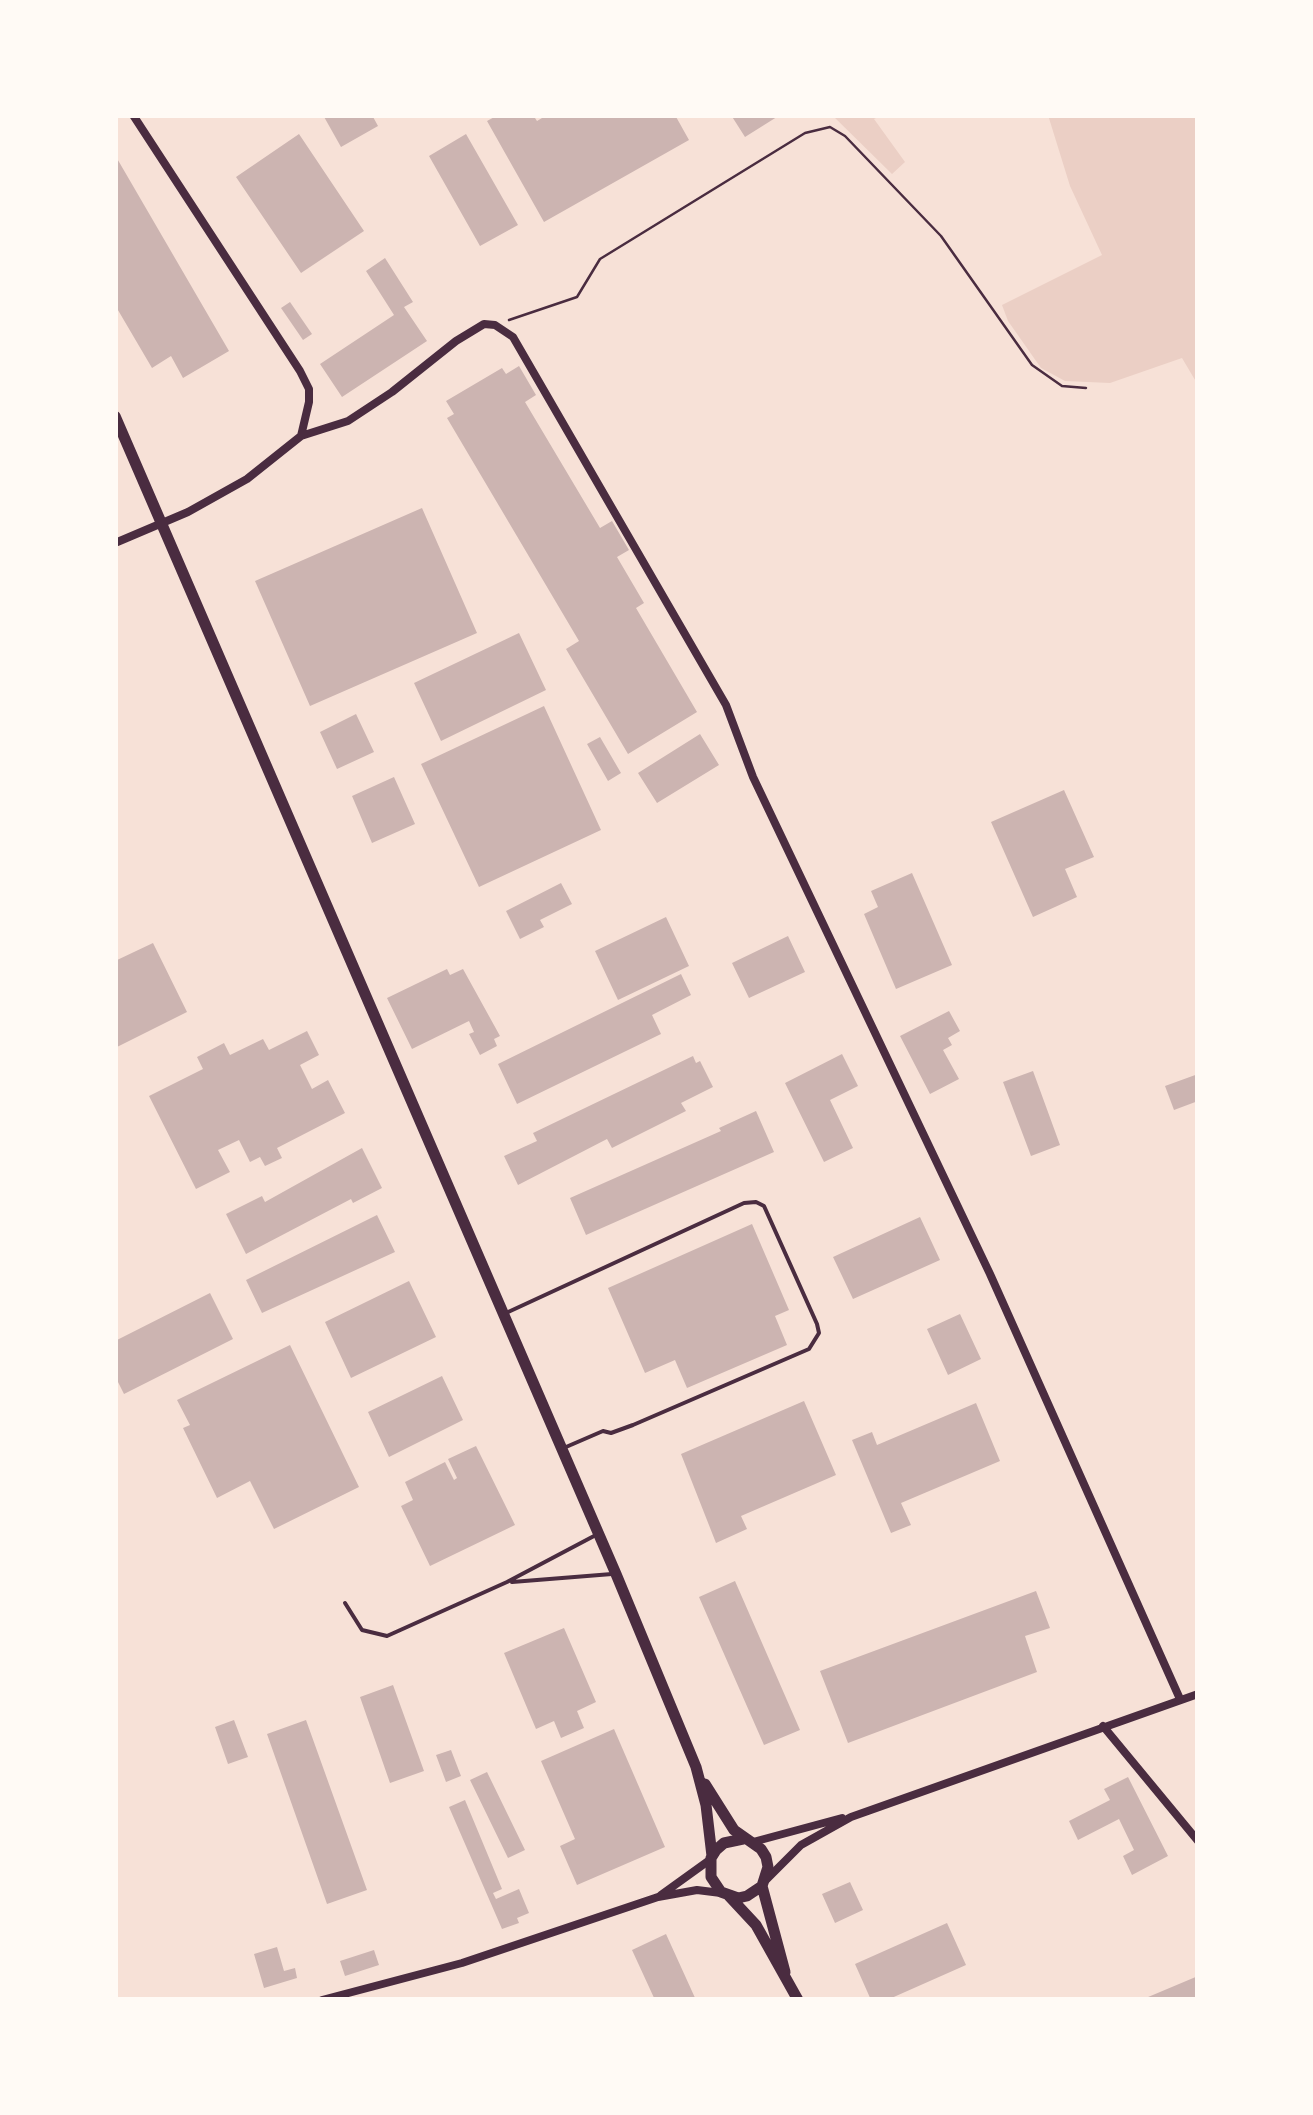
<!DOCTYPE html>
<style>
body{margin:0}
#map{position:relative;width:1313px;height:2115px;overflow:hidden;background:#f7e1d7;font-family:Literata,serif}
canvas{display:block}
.frame{position:absolute;inset:0;border:118px solid #fffaf5;pointer-events:none}
</style>
<div id="map">
<canvas width="1313" height="2115"></canvas>
<div class="frame"></div>
</div>
<script>
const ctx = document.querySelector('canvas').getContext('2d');
ctx.lineJoin = 'round';
function paint(path, color) { ctx.fillStyle = color; ctx.fill(path, 'evenodd'); }
const toPath = rows => new Path2D(rows.map(r => 'M' + r).join(''));
function strokePath(path, color, width, dash) { ctx.strokeStyle = color; ctx.lineWidth = width; ctx.lineCap = dash ? 'butt' : 'round'; ctx.setLineDash(dash || []); ctx.stroke(path); }
const green = toPath([
 [832,115,882,115,874,119,905,162,892,174],
 [1048,115,1198,115,1198,385,1182,358,1110,383,1065,381,1041,368,1008,321,1002,305,1102,255,1070,186]
]);
const building = toPath([
 [323,115,372,115,378,126,341,147],
 [498,115,533,115,537,121,547,115,675,115,689,140,544,222,487,121],
 [731,115,780,115,745,137],
 [299,134,364,231,301,273,236,177],
 [466,134,518,225,480,246,429,156],
 [115,155,229,351,183,378,171,356,152,368,115,305],
 [385,258,413,302,404,307,427,341,342,397,320,364,394,315,366,271],
 [290,302,312,334,303,340,281,308],
 [519,366,536,395,525,402,600,528,612,521,629,550,617,557,644,603,636,608,697,712,628,754,566,649,579,641,447,418,454,414,446,401,502,368,506,374],
 [422,508,477,633,310,706,255,581],
 [519,633,546,690,441,741,414,683],
 [544,706,601,830,479,887,421,764],
 [356,714,374,752,337,769,320,732],
 [700,734,719,765,657,803,638,773],
 [600,737,621,773,608,781,587,744],
 [394,777,415,824,372,843,352,796],
 [1064,790,1094,857,1065,869,1077,897,1033,917,991,822],
 [912,873,952,965,896,989,864,914,878,907,871,891],
 [561,883,572,904,540,920,544,927,520,939,506,911],
 [666,917,689,966,618,1000,595,951],
 [788,936,805,972,749,998,732,963],
 [153,943,187,1012,115,1048,115,961],
 [447,969,450,975,463,969,500,1036,494,1039,497,1046,480,1055,469,1034,474,1032,469,1021,412,1049,387,998],
 [681,974,691,995,652,1015,661,1034,517,1104,498,1064],
 [949,1011,960,1031,948,1038,952,1045,943,1050,959,1079,930,1094,900,1036],
 [307,1031,319,1055,300,1065,312,1089,328,1080,345,1113,277,1148,282,1158,265,1166,260,1157,250,1162,239,1140,218,1150,230,1172,196,1189,149,1096,203,1069,197,1057,224,1043,230,1055,263,1039,269,1050],
 [842,1054,858,1086,830,1100,853,1148,824,1162,785,1083],
 [693,1056,696,1063,700,1061,713,1087,681,1103,686,1111,612,1148,607,1139,518,1185,504,1156,537,1141,533,1133],
 [1033,1071,1060,1145,1031,1156,1003,1082],
 [1198,1074,1198,1101,1174,1110,1165,1086],
 [756,1111,774,1152,586,1235,570,1198,721,1131,719,1128],
 [362,1148,382,1188,353,1203,351,1199,246,1254,226,1214,262,1196,265,1202],
 [377,1215,395,1252,262,1313,246,1280],
 [920,1217,940,1260,853,1299,833,1257],
 [752,1224,789,1310,775,1316,787,1345,687,1388,675,1360,645,1373,608,1288],
 [409,1281,436,1337,351,1378,325,1322],
 [210,1293,233,1339,124,1394,115,1376,115,1341],
 [960,1314,981,1359,948,1375,927,1329],
 [290,1345,359,1487,274,1529,250,1481,217,1498,183,1428,190,1425,177,1400],
 [442,1376,463,1420,389,1457,368,1412],
 [804,1401,836,1475,741,1516,747,1529,716,1543,681,1454],
 [976,1403,1000,1461,901,1503,911,1525,891,1533,852,1440,872,1432,877,1445],
 [476,1446,515,1525,430,1566,401,1506,413,1500,405,1482,445,1462,454,1480,457,1478,448,1459],
 [735,1581,800,1730,764,1745,699,1597],
 [1036,1591,1050,1628,1025,1636,1037,1672,848,1743,820,1671],
 [564,1628,596,1702,577,1711,584,1728,561,1738,554,1721,536,1729,504,1653],
 [393,1685,424,1771,390,1783,360,1697],
 [234,1720,248,1757,228,1764,215,1727],
 [306,1720,367,1890,327,1904,267,1734],
 [614,1729,665,1847,577,1885,560,1846,575,1839,541,1761],
 [451,1750,461,1776,446,1782,436,1755],
 [487,1772,525,1850,508,1858,470,1780],
 [1128,1777,1168,1856,1132,1875,1123,1856,1134,1850,1119,1819,1078,1840,1069,1821,1110,1800,1104,1789],
 [465,1800,502,1889,493,1893,496,1899,519,1889,529,1913,517,1918,519,1923,502,1929,449,1807],
 [850,1882,863,1910,835,1923,822,1894],
 [947,1923,966,1965,887,2000,871,2000,855,1964],
 [666,1934,696,2000,655,2000,632,1950],
 [277,1947,284,1971,295,1968,297,1978,264,1988,254,1954],
 [374,1950,379,1965,345,1976,340,1961],
 [1198,1976,1198,2000,1141,2000]
]);
const path = toPath([
 [509,320,577,297,600,259,805,133,830,127,845,136,941,236,1032,365,1062,386,1086,388]
]);
const service = toPath([
 [506,1313,744,1203,756,1202,764,1206,817,1324,819,1333,809,1349,633,1425,611,1433,603,1431,566,1447],
 [512,1582,612,1574],
 [345,1603,362,1630,387,1636,507,1582,594,1536]
]);
const minor = toPath([
 [301,436,348,421,392,392,456,341,484,324,495,325,513,337,726,705,753,777,990,1274,1180,1699],
 [115,543,188,512,247,479,301,436,309,402,309,389,300,371,133,115],
 [1103,1726,1198,1841],
 [753,1842,842,1818],
 [766,1880,801,1845,851,1817,1198,1694],
 [661,1895,711,1859],
 [322,2000,462,1963,658,1897,697,1890,721,1893]
]);
const secondary = toPath([
 [115,416,616,1574,696,1767,706,1805,712,1856],
 [705,1784,734,1830,761,1849,766,1857,768,1867,762,1886,785,1972],
 [743,1839,724,1843,716,1850,711,1858,711,1877,721,1892,738,1898,747,1896,762,1886],
 [729,1896,756,1925,798,2000]
]);
paint(green, '#ebcfc5');
paint(building, '#ccb4b1');
strokePath(path, '#4a2c40', 2.5);
strokePath(service, '#4a2c40', 4);
strokePath(minor, '#4a2c40', 8);
strokePath(secondary, '#4a2c40', 11);
</script>
